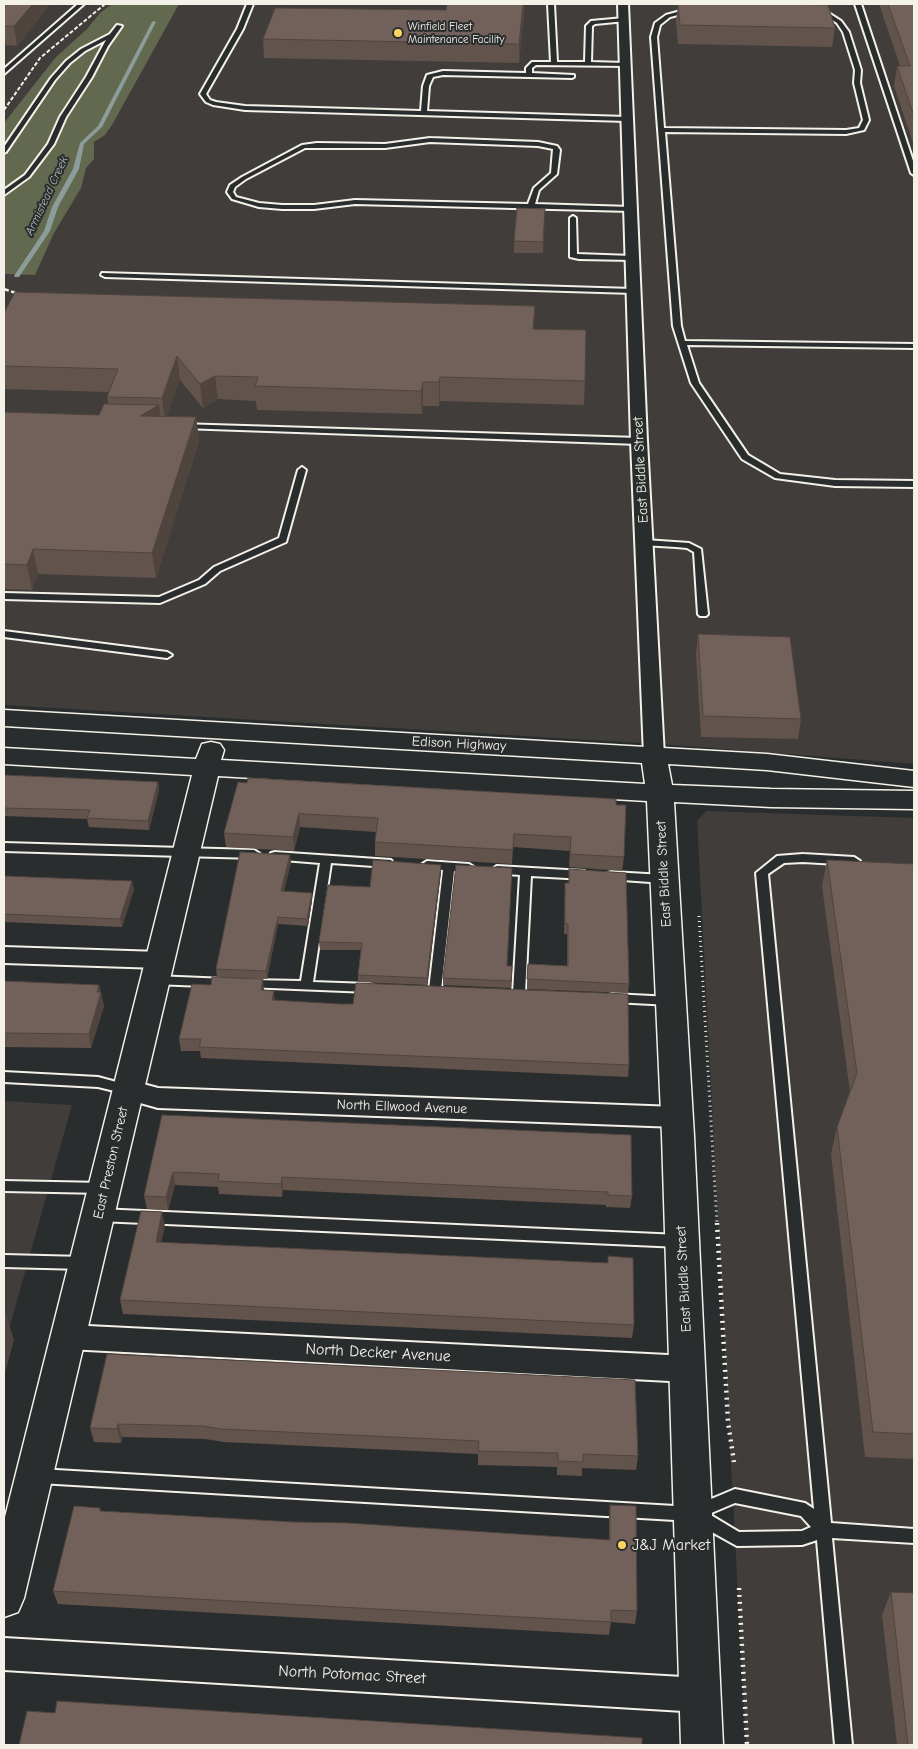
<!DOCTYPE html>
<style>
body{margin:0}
#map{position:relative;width:918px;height:1749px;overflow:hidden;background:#2a2d2e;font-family:"Comic Neue",sans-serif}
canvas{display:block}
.frame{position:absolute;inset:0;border:5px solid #f4f1e8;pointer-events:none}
</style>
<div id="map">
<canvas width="918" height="1749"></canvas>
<div class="frame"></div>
</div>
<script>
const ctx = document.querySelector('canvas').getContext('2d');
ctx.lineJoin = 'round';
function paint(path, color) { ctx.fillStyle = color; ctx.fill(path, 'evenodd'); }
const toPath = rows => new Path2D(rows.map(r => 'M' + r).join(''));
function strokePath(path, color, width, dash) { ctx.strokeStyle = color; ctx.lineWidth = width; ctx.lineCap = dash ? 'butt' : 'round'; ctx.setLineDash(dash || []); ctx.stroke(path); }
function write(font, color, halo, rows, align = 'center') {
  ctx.font = font + ' "Comic Neue",sans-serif'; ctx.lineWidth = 4; ctx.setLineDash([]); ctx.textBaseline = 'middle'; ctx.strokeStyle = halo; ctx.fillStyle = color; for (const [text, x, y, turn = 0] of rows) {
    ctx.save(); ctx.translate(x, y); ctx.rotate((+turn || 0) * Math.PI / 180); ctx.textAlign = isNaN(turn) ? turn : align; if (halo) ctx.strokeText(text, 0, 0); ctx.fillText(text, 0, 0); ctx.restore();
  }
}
const built = toPath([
 [4,4,914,4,914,764,660,744,4,705],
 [706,811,914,818,914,1745,746,1745,697,821],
 [4,1101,72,1105,4,1347]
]);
const green = toPath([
 [112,4,179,4,112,125,105,135,94,142,94,159,86,168,81,188,54,233,35,275,4,274,4,123,56,57,87,29,100,13]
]);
const stream = toPath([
 [154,21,156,22,102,127,84,144,79,169,58,207,50,231,19,277,15,277,14,276,44,231,52,207,73,169,80,143,98,126,152,22,154,21]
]);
const pathFar1 = toPath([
 [699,916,717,1224]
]);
const path = toPath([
 [717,1223,728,1422,734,1462],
 [739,1588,747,1745]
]);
const lane = toPath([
 [78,4,84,4,4,74,4,69,78,4],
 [247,4,253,4,243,29,206,94,210,100,216,102,245,106,421,111,423,86,427,75,443,71,526,73,526,68,532,62,551,62,548,4,554,4,557,62,585,62,586,26,591,21,624,18,626,21,595,24,592,26,591,62,626,63,629,65,628,66,536,65,532,68,532,73,574,75,574,77,572,78,443,75,433,77,429,86,427,111,627,117,630,119,627,121,245,110,213,105,206,102,200,94,237,29,247,4],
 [855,4,861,4,914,164,914,175,911,173,855,4],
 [688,9,690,12,670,17,660,25,657,37,664,128,846,130,859,128,863,120,854,83,855,70,843,32,837,23,825,15,827,12,841,21,849,32,861,70,860,83,869,120,864,130,846,134,665,132,681,326,685,341,914,344,914,348,687,345,699,383,748,455,780,474,835,480,914,481,914,487,835,486,775,478,742,459,691,383,673,326,651,37,655,23,666,15,688,9],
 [117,25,122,26,108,46,92,77,66,117,54,144,29,177,4,195,4,190,25,175,48,144,60,117,86,77,106,40,85,51,70,63,55,80,6,152,4,153,4,147,51,78,66,61,81,49,110,34,117,25],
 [430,138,538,142,557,146,560,150,557,174,539,190,535,204,631,207,634,209,631,211,355,204,314,209,282,209,259,207,232,199,227,192,230,185,242,177,302,145,317,143,385,144,430,138],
 [430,142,538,146,553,149,551,173,534,188,528,204,355,200,314,205,282,205,259,203,236,197,233,192,235,187,246,179,305,148,385,148,430,142],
 [573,216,576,218,577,254,632,256,636,258,632,260,579,259,570,257,570,218,573,216],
 [102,273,633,289,637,291,633,293,105,277,101,275,102,273],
 [179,424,639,438,643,441,639,444,182,428,179,428,179,424],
 [302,467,306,470,286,542,220,571,205,584,160,603,4,599,4,593,159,597,199,580,214,567,279,538,298,470,302,467],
 [645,540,689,543,701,549,708,614,706,616,700,616,698,614,694,552,687,548,676,547,642,545,640,543,645,540],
 [4,631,167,652,172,655,167,658,4,637,4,631],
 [4,843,254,850,260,854,254,858,4,851,4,843],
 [275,852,391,860,393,863,387,867,331,863,313,982,369,984,373,985,375,988,373,991,369,992,246,987,244,984,246,981,250,980,301,981,320,863,271,859,269,856,271,853,275,852],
 [803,854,854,857,860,861,854,865,803,862,784,863,768,874,831,1523,914,1529,914,1543,832,1538,852,1745,835,1745,817,1540,802,1545,737,1546,692,1521,39,1483,34,1481,31,1476,34,1471,39,1469,692,1507,735,1489,805,1503,814,1509,756,873,777,856,803,854],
 [735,1503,801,1516,811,1527,802,1531,739,1532,709,1514,735,1503],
 [427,861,469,864,475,868,469,872,454,871,441,990,439,993,435,994,431,993,429,990,443,870,423,868,421,865,427,861],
 [497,866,584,871,590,875,584,879,531,876,525,993,523,996,519,997,515,996,513,993,520,875,493,873,491,870,497,866],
 [612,872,664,875,670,879,664,883,608,879,606,876,608,873,612,872],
 [155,976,227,979,231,980,233,983,231,986,227,987,155,984,151,983,149,980,151,977,155,976],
 [613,994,671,997,675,998,677,1001,675,1004,671,1005,613,1002,609,1001,607,998,609,995,613,994],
 [4,1072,98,1077,131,1086,133,1089,131,1092,127,1094,98,1087,4,1082,4,1072],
 [4,1181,103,1183,108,1184,110,1188,108,1192,103,1193,4,1191,4,1181],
 [99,1209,680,1235,685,1237,687,1241,685,1245,680,1247,99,1221,94,1219,92,1215,94,1211,99,1209],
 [4,1255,84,1257,89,1259,91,1263,89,1267,84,1269,4,1267,4,1255]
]);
const street = toPath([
 [618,4,628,4,647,441,664,756,661,761,654,763,647,761,644,756,631,441,618,4],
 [4,947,160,952,168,954,172,960,168,966,160,968,4,963,4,947],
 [128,1080,158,1088,677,1107,686,1110,690,1117,686,1124,677,1127,158,1108,119,1097,115,1090,119,1083,128,1080],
 [68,1325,688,1356,698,1360,703,1369,698,1378,688,1382,68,1349,58,1346,54,1337,58,1328,68,1325],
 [4,1638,700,1678,712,1683,717,1695,712,1707,700,1712,4,1670,4,1638]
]);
const secondary = toPath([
 [4,710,767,754,914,771,914,787,767,770,668,764,672,785,771,789,914,791,914,809,771,807,674,802,694,1136,723,1745,681,1745,662,1136,647,801,218,776,24,1598,18,1612,4,1617,4,1521,192,775,4,764,4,748,196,759,202,744,211,742,220,744,224,750,221,760,645,784,642,763,4,726,4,710]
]);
const railFar1 = toPath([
 [4,110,40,58,105,4]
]);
const rail = toPath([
 [4,289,28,297]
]);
const wall = toPath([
 [4,4,50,4,17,46,6,45,4,47],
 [525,4,519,63,264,58,263,39,446,10],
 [678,4,835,28,832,47,678,44,676,21],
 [879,4,914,4,914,146,894,86,897,66,900,66],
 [545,209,543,253,514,253,514,241],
 [4,313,534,329,585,381,584,405,440,401,439,406,423,406,422,414,257,410,256,401,218,399,203,408,180,380,166,416,196,417,199,441,156,578,38,574,32,590,4,589,4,412,99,415,108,404,107,397,108,392,4,389],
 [698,634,801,719,798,739,701,737,696,654],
 [4,775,158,782,159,790,149,830,89,827,87,819,4,816],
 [238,782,616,805,624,857,622,871,569,867,570,851,513,847,512,864,375,856,375,842,376,832,300,827,294,851,226,847,224,833],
 [827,860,914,864,914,1459,865,1457,831,1154,837,1127,850,1092,822,886],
 [291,862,284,891,312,893,312,900,308,926,278,924,267,979,217,977,216,969],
 [441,872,427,985,358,982,358,975,361,950,320,950,319,942,370,887],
 [4,876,134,889,122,927,4,922],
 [565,883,629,984,628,993,527,989,528,964,567,966,567,934,564,934],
 [507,966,512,966,511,988,443,985,443,978],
 [4,981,99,985,104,1006,91,1048,4,1047],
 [264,991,275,1000,629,1065,628,1077,201,1058,200,1051,181,1051,179,1039],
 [162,1115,632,1196,630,1208,606,1207,606,1205,283,1190,282,1197,219,1194,218,1187,175,1185,168,1210,147,1209,144,1196],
 [165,1226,161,1242,634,1325,632,1338,123,1314,120,1300],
 [107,1354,638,1456,636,1470,582,1468,582,1476,557,1475,557,1467,478,1465,478,1454,224,1442,205,1439,122,1437,121,1443,94,1442,90,1428],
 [610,1505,637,1611,635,1624,611,1622,609,1635,58,1604,53,1591,101,1511,609,1540,609,1518],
 [891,1592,914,1745,897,1745,882,1615]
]);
const shadedWall = toPath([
 [33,4,50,4,17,46,14,26],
 [523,4,525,4,519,63,519,44],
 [4,34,6,45,4,47],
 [177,356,180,380,165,422,162,398],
 [215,376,218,399,203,408,200,384],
 [440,377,440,401,439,406,439,382],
 [423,382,423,406,422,414,421,391],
 [159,405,162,429,140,416],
 [196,417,199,441,156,578,152,553],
 [33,549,38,574,32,590,27,565],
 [158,782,159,790,149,830,148,821],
 [299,813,300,827,294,851,293,837],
 [290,855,291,862,282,898,281,891],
 [441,865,441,872,427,985,427,978],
 [132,881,134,889,122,927,120,919],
 [312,893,312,900,308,926,307,919],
 [278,917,278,924,267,979,266,971],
 [263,979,264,990,261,990],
 [99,985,101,994,101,992,104,1006,91,1048,89,1034],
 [274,991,275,1003,272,1000],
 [173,1172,175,1185,168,1210,166,1197],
 [282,1177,283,1190,282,1197,281,1184],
 [162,1212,165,1226,158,1256,156,1242],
 [6,1314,14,1340,4,1376,4,1322],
 [118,1424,122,1437,121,1443,117,1429]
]);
const building = toPath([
 [4,4,33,4,14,26,4,26,4,4],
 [447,4,523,4,519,44,263,39,275,8,446,10,447,4],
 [678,4,773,4,828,5,835,28,680,25,678,4],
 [888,4,914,4,914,116,897,66,910,66,888,4],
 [517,208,545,209,543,242,514,241,517,208],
 [15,292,535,306,533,329,586,330,585,381,440,377,439,382,423,382,421,391,255,386,258,377,215,376,200,384,177,356,162,398,107,397,118,369,4,366,4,313,15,292],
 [104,404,159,405,140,416,196,417,152,553,33,549,27,565,4,564,4,412,99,415,104,404],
 [698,634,790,637,801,719,703,716,698,634],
 [4,775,158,782,148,821,87,818,90,810,4,808,4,775],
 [248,778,616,799,616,805,626,805,624,857,570,854,571,837,514,834,513,850,375,842,378,818,305,814,299,813,293,837,224,833,238,782,247,783,248,778],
 [240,852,290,855,281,891,312,893,307,919,278,917,266,971,216,969,240,852],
 [373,860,441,865,427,978,358,975,362,943,319,942,328,885,370,887,373,860],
 [827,860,914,864,914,1434,873,1432,837,1127,857,1073,827,860],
 [456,865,512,868,507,966,512,966,511,981,443,978,456,865],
 [569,869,626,873,629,984,527,979,528,964,568,966,568,924,565,924,565,883,569,883,569,869],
 [4,876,132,881,120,919,4,914,4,876],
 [212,977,263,979,261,990,274,991,272,1000,340,1004,353,1004,356,983,628,994,629,1065,199,1047,201,1039,179,1039,192,984,211,985,212,977],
 [4,981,99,985,97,992,101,992,89,1034,4,1033,4,981],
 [162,1115,631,1135,632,1196,608,1195,608,1192,282,1177,281,1184,218,1181,219,1174,173,1172,166,1197,144,1196,162,1115],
 [141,1211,162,1212,156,1242,608,1263,608,1256,633,1258,634,1325,120,1300,141,1211],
 [4,1314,6,1314,4,1322,4,1314],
 [107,1354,635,1380,638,1456,583,1454,583,1462,558,1461,558,1453,478,1451,479,1441,221,1429,202,1426,118,1424,117,1429,90,1428,107,1354],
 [610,1505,636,1506,637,1611,611,1610,611,1622,53,1591,74,1506,100,1508,100,1511,293,1522,348,1523,610,1540,610,1505],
 [891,1592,914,1593,914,1745,908,1745,891,1592],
 [57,1701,642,1738,642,1745,19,1745,27,1711,55,1713,57,1701]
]);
const markers = [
 [398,33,5,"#ffd166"],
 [622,1545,5,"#ffd166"]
];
const farPoinames = [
 ["Winfield Fleet",408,27],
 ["Maintenance Facility",408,40]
];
const farWaternames = [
 ["Armistead Creek",47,196,-65]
];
const streetNames = [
 ["East Biddle Street",641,470,-93],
 ["Edison Highway",459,744,3],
 ["East Biddle Street",664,874,-93],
 ["North Ellwood Avenue",402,1107,2],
 ["East Preston Street",111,1163,-77],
 ["East Biddle Street",684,1279,-93]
];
const nearStreetnames = [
 ["North Decker Avenue",378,1353,3],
 ["North Potomac Street",352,1675,3]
];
const nearPoinames = [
 ["J&J Market",632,1545]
];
paint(built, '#403d3b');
paint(green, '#62694f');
paint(stream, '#8b9c9a');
strokePath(lane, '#f4f1e8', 4);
strokePath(street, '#f4f1e8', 4);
strokePath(secondary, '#f4f1e8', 3);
strokePath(pathFar1, '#f4f1e8', 3, [1, 4]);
strokePath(path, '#f4f1e8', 4.5, [2, 5]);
paint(lane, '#2a2d2e');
paint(street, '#2a2d2e');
paint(secondary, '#2a2d2e');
strokePath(railFar1, '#f4f1e8', 2, [4, 2]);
strokePath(rail, '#f4f1e8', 2.5, [5, 2.5]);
paint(wall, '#62534d');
paint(shadedWall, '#50443f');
paint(building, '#72615a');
strokePath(building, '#50443f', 1);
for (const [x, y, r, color] of markers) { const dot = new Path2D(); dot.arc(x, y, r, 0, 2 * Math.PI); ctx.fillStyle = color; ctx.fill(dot); strokePath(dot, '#2a2d2e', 2); }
write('11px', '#f4f1e8', '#2a2d2e', farPoinames, 'left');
write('italic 12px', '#aeb8b4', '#2a2d2e', farWaternames);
write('14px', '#f4f1e8', '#2a2d2e', streetNames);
write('16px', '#f4f1e8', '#2a2d2e', nearStreetnames);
write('16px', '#f4f1e8', '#2a2d2e', nearPoinames, 'left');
</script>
